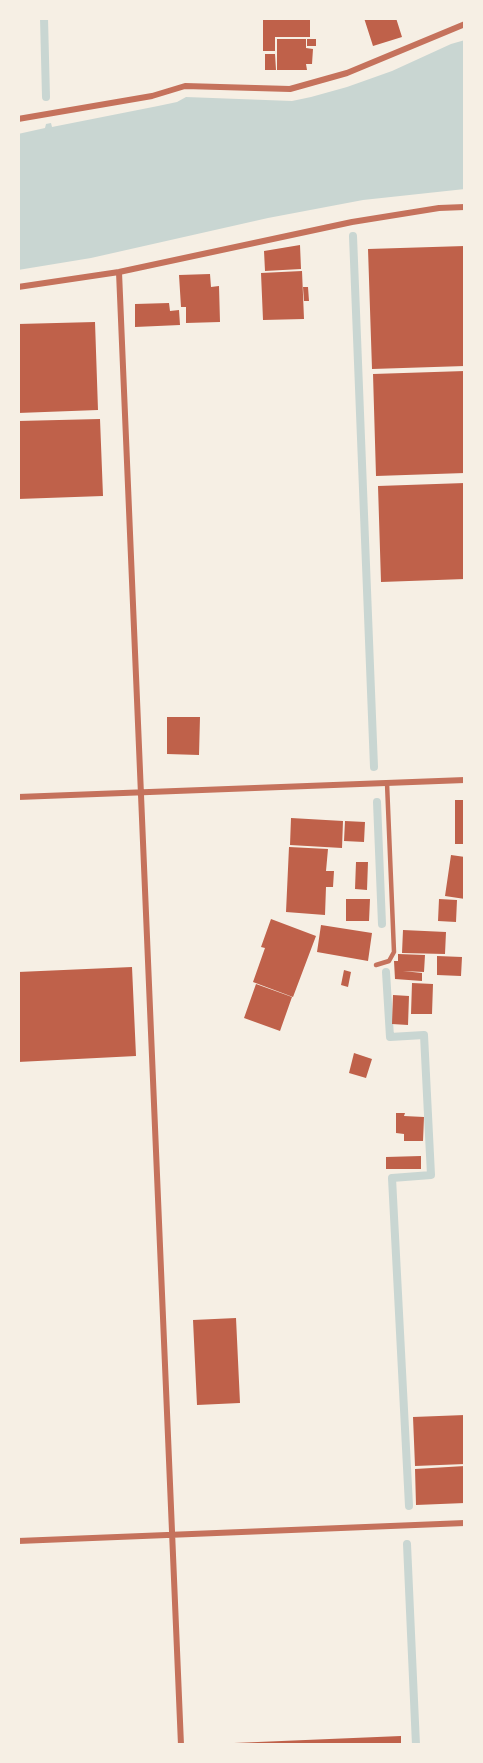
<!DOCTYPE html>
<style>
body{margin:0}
#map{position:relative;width:483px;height:1763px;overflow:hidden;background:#f6efe4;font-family:Overpass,sans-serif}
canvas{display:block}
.frame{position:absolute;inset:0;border:20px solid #f6efe4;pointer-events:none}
</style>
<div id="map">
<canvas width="483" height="1763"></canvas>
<div class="frame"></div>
</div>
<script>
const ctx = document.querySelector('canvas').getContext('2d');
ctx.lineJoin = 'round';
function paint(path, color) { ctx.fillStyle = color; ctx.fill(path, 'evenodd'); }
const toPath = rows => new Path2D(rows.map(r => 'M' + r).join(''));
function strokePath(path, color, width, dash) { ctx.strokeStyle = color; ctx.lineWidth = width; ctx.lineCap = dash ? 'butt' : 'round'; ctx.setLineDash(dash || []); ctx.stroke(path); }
const water = toPath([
 [465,40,465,189,363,200,268,218,91,258,18,270,18,134,45,128,46,124,51,123,52,127,158,106,177,102,186,97,292,101,311,97,347,87,392,71,451,44]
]);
const stream = toPath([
 [44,18,46,97],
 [353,236,374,767],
 [377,802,382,924],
 [386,972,390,1037,424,1035,431,1175,392,1178,409,1506],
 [407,1544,416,1745]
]);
const building = toPath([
 [263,18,310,18,310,37,275,37,275,51,263,51],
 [364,18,396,18,402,37,373,46],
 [277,39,306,39,306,48,313,49,312,64,306,64,307,70,277,70],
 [307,39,316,39,316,46,307,46],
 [265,54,275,54,276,70,265,70],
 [300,245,301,269,265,271,264,251],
 [465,246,465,366,372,369,368,249],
 [302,271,304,319,263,320,261,273],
 [210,274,211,287,219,286,220,322,186,323,186,307,181,307,179,275],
 [303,287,308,287,309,301,304,301],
 [169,303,170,311,179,310,180,325,135,327,135,304],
 [95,322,98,410,18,413,18,324],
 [465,371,465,473,376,476,373,374],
 [100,419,103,496,18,499,18,421],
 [465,483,465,579,381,582,378,486],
 [167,717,200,717,199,755,167,754],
 [455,800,465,800,465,844,455,844],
 [291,818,343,821,342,848,290,845],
 [345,821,365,822,364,842,344,841],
 [289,847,328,849,326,871,334,871,333,887,326,887,325,915,286,912],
 [451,855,465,857,465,899,445,896],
 [356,862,368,862,367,890,355,889],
 [346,899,370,899,369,921,346,921],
 [439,899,457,900,456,922,438,921],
 [271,919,316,936,293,997,253,982,265,948,261,947],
 [321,925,372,933,368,961,317,952],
 [403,930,446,932,445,954,402,953],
 [398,954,425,955,424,972,403,971,422,973,422,981,395,979,394,961,398,961],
 [437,956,462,957,461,976,437,975],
 [132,967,136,1056,18,1062,18,972],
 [344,970,351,972,348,987,341,985],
 [412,983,433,984,432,1014,411,1014],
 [256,984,292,997,280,1031,244,1018],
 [393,995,409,996,408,1025,392,1024],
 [354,1053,372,1059,366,1078,349,1073],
 [396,1113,405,1113,404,1116,424,1117,423,1141,404,1141,404,1134,396,1133],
 [421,1156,421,1169,386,1169,386,1157],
 [236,1318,240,1403,197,1405,193,1320],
 [465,1415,465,1464,415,1466,413,1417],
 [465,1466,465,1503,416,1505,415,1469],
 [401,1736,401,1745,234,1745,234,1743]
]);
const service = toPath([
 [376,965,389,961,394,952,387,783]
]);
const minor = toPath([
 [18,119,152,96,185,86,290,89,347,73,465,24],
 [119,272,181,1745],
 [18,287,119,272,352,222,439,208,465,207],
 [18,797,465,780],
 [18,1541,465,1523]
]);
paint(water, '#c9d6d2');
strokePath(stream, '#c9d6d2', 8);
paint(building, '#bf614a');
strokePath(service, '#c5725c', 4.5);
strokePath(minor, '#c5725c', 6);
</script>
